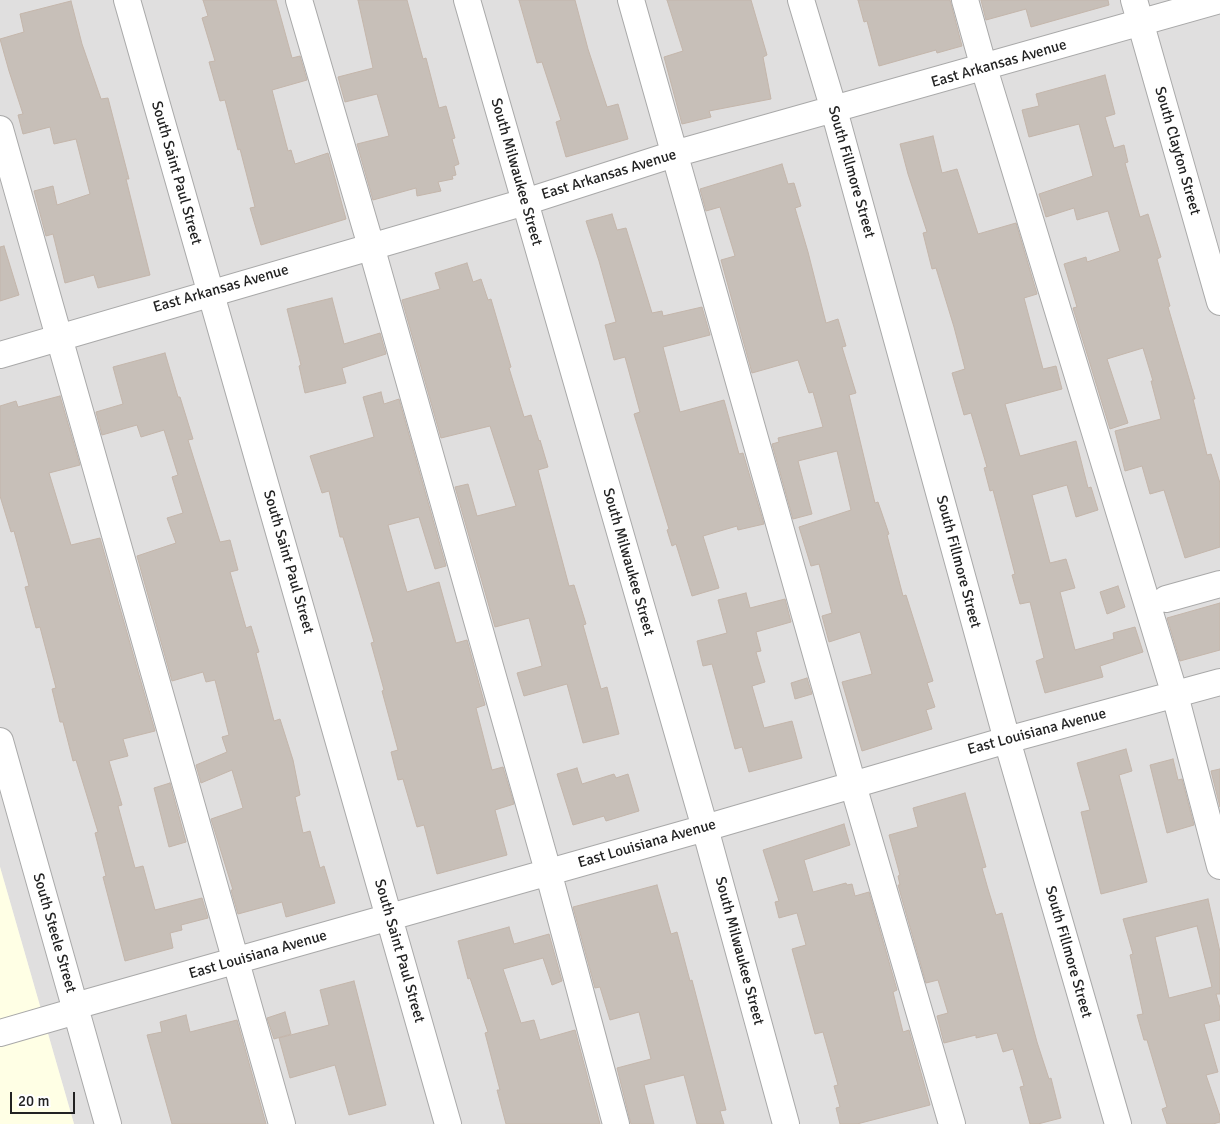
<!DOCTYPE html>
<style>
body{margin:0}
#map{position:relative;width:1220px;height:1124px;overflow:hidden;background:#f2efe9;font-family:Signika,sans-serif}
canvas{display:block}
.scale{position:absolute;left:10px;top:1092px;width:65px;height:22px;box-sizing:border-box;border:2px solid #222;border-top:0;padding-left:6px;font-size:15px;line-height:18px;white-space:nowrap;color:#222;-webkit-text-stroke:4px #fff;paint-order:stroke}
</style>
<div id="map">
<canvas width="1220" height="1124"></canvas>
<div class="scale">20 m</div>
</div>
<script>
const ctx = document.querySelector('canvas').getContext('2d');
ctx.lineJoin = 'round';
function paint(path, color) { ctx.fillStyle = color; ctx.fill(path, 'evenodd'); }
const toPath = rows => new Path2D(rows.map(r => 'M' + r).join(''));
function strokePath(path, color, width, dash) { ctx.strokeStyle = color; ctx.lineWidth = width; ctx.lineCap = dash ? 'butt' : 'round'; ctx.setLineDash(dash || []); ctx.stroke(path); }
function write(font, color, halo, rows, align = 'center') {
  ctx.font = font + ' Signika,sans-serif'; ctx.lineWidth = 4; ctx.setLineDash([]); ctx.textBaseline = 'middle'; ctx.strokeStyle = halo; ctx.fillStyle = color; for (const [text, x, y, turn = 0] of rows) {
    ctx.save(); ctx.translate(x, y); ctx.rotate((+turn || 0) * Math.PI / 180); ctx.textAlign = isNaN(turn) ? turn : align; if (halo) ctx.strokeText(text, 0, 0); ctx.fillText(text, 0, 0); ctx.restore();
  }
}
const residential = toPath([
 [0,0,1220,0,1220,1124,74,1124,0,867]
]);
const education = toPath([
 [0,867,74,1124,0,1124]
]);
const building = toPath([
 [203,0,276,0,292,58,300,56,307,80,272,90,288,151,291,150,295,164,328,153,346,219,261,245,250,208,255,207,240,149,238,150,225,100,220,101,209,62,215,61,202,18,208,16,203,0],
 [358,0,407,0,423,59,426,58,439,108,446,106,455,138,452,139,459,164,454,166,456,175,452,176,453,179,438,182,441,191,417,196,416,188,373,200,357,144,389,136,377,94,345,102,338,77,373,68,358,0],
 [519,0,575,0,588,49,607,107,618,104,628,139,566,157,556,122,561,120,542,62,537,63,519,0],
 [667,0,751,0,767,55,763,57,771,99,709,111,711,117,682,124,664,57,683,51,667,0],
 [858,0,950,0,962,46,937,53,936,50,879,66,867,21,864,22,858,0],
 [981,0,1108,0,1109,5,1031,27,1026,9,986,20,981,0],
 [71,1,82,44,101,99,108,98,129,179,126,179,150,275,98,288,94,275,65,283,53,234,46,236,34,191,53,186,57,205,90,194,76,139,54,144,50,127,23,134,18,115,23,114,9,71,0,39,24,32,20,14,71,1],
 [1105,75,1115,114,1105,117,1114,148,1124,145,1128,162,1125,163,1140,217,1148,214,1161,257,1157,259,1170,306,1168,307,1195,399,1193,399,1207,455,1211,454,1220,483,1220,547,1185,558,1164,490,1150,494,1142,466,1125,471,1115,431,1161,419,1151,381,1153,381,1143,348,1107,359,1128,423,1110,429,1073,308,1077,307,1064,264,1086,257,1087,262,1120,251,1108,211,1077,220,1074,208,1046,217,1039,194,1093,176,1079,124,1029,137,1022,110,1039,106,1036,94,1105,75],
 [933,136,942,173,957,169,978,234,1016,223,1037,294,1024,298,1043,369,1056,366,1062,389,1005,404,1020,456,1076,441,1088,488,1091,487,1098,510,1076,517,1067,485,1032,495,1050,563,1066,559,1075,588,1060,592,1075,650,1114,639,1113,633,1135,627,1143,652,1100,666,1103,677,1045,693,1036,661,1044,658,1030,602,1020,604,1012,575,1015,574,993,490,990,491,984,468,987,467,971,413,964,415,952,373,965,369,954,327,936,268,932,269,923,233,927,232,908,174,900,144,933,136],
 [782,164,788,184,794,183,801,206,795,208,808,252,826,323,838,319,846,346,842,347,856,393,849,395,875,503,878,502,889,534,887,535,903,596,906,595,933,681,927,683,935,707,926,710,932,729,862,751,842,682,872,674,860,632,829,642,822,616,832,613,819,564,811,566,799,527,851,510,837,451,798,461,812,514,793,519,772,444,779,442,778,438,823,427,813,392,809,393,798,360,752,373,721,260,735,256,720,207,706,211,700,189,782,164],
 [612,214,617,230,626,228,652,313,662,311,663,316,702,307,710,335,663,347,680,412,724,400,739,454,743,453,764,524,738,530,737,526,703,536,719,588,692,596,676,544,672,546,667,530,669,529,634,414,640,412,625,357,614,360,605,325,616,322,599,261,586,221,612,214],
 [4,246,19,295,0,301,0,247,4,246],
 [467,263,473,282,481,279,488,300,491,299,511,367,509,368,524,417,531,415,539,441,540,440,548,467,538,470,569,586,574,585,586,624,583,625,601,689,607,687,619,734,583,743,567,684,524,696,517,673,542,666,529,618,495,627,455,487,468,484,477,516,516,506,490,426,441,438,402,300,440,289,435,273,467,263],
 [332,298,344,344,380,333,386,354,342,368,346,383,305,393,299,366,301,365,287,309,332,298],
 [165,353,178,397,180,397,193,439,188,440,220,542,230,540,238,570,230,572,246,628,251,626,259,652,256,653,274,721,280,719,293,760,300,795,295,797,303,833,310,831,320,868,324,866,335,903,286,917,282,902,238,914,231,890,233,890,211,819,243,808,232,770,201,783,196,765,227,752,222,737,229,735,215,680,206,682,203,672,172,681,137,556,176,543,167,518,183,513,172,477,178,475,164,430,141,437,137,425,102,435,96,412,123,404,113,367,165,353],
 [381,392,384,404,399,399,446,566,435,569,419,517,388,525,404,582,407,592,439,582,456,643,467,640,485,705,476,708,492,770,503,767,514,804,495,810,507,855,437,874,424,825,417,827,403,779,398,780,391,752,398,750,382,691,384,690,371,643,374,642,343,537,340,537,329,491,322,493,310,456,374,437,363,397,381,392],
 [60,396,80,465,49,473,71,545,100,538,155,731,123,739,128,756,109,761,122,805,118,806,135,868,143,866,155,910,202,898,208,918,181,925,182,930,170,933,173,948,125,961,103,877,106,876,95,833,98,832,76,760,73,761,63,722,60,722,52,689,56,688,40,627,36,628,25,587,29,586,14,531,11,532,0,496,0,406,16,401,18,407,60,396],
 [1118,586,1125,607,1107,614,1100,592,1118,586],
 [746,593,750,608,785,599,791,622,756,632,761,651,756,652,765,682,752,686,764,728,792,721,802,758,749,772,742,747,735,749,712,664,703,666,697,641,727,633,718,600,746,593],
 [1220,603,1220,650,1180,661,1167,618,1220,603],
 [807,678,812,694,795,699,791,683,807,678],
 [1126,749,1132,771,1119,775,1147,882,1101,894,1081,812,1090,810,1077,763,1126,749],
 [1173,759,1178,780,1182,779,1194,825,1167,833,1150,765,1173,759],
 [577,768,582,784,614,774,616,778,628,774,639,811,606,821,604,816,573,825,557,774,577,768],
 [1220,769,1220,807,1211,771,1220,769],
 [170,783,186,842,169,847,154,788,170,783],
 [965,793,986,867,982,868,988,889,996,915,1002,913,1037,1042,1049,1079,1051,1078,1061,1118,1038,1124,1030,1124,1020,1087,1024,1086,1013,1049,1003,1052,997,1033,976,1038,976,1035,944,1043,937,1016,948,1013,938,980,926,983,898,885,900,885,898,876,900,875,889,835,918,827,913,808,965,793],
 [844,824,850,845,804,860,813,892,846,883,847,885,852,884,855,896,869,892,897,990,893,992,903,1032,909,1030,930,1105,857,1124,840,1124,836,1108,840,1107,834,1086,838,1085,823,1032,815,1034,792,949,806,945,797,913,779,918,775,902,779,901,763,850,844,824],
 [657,885,671,934,677,932,690,981,692,980,726,1110,720,1111,724,1124,697,1124,684,1075,644,1085,654,1124,631,1124,617,1068,651,1059,639,1012,610,1020,600,987,595,988,573,907,657,885],
 [1208,899,1220,952,1220,994,1216,994,1220,1008,1220,1020,1204,1024,1218,1072,1206,1075,1220,1116,1220,1122,1213,1124,1167,1124,1162,1109,1167,1107,1147,1040,1144,1040,1137,1015,1143,1014,1130,955,1133,954,1123,919,1208,899],
 [1197,926,1212,987,1169,998,1155,937,1197,926],
 [509,927,514,944,549,934,562,981,552,985,543,958,503,969,521,1023,534,1020,540,1040,575,1030,600,1124,506,1124,497,1090,500,1090,485,1033,488,1032,470,978,468,979,458,941,509,927],
 [354,981,386,1105,349,1115,335,1065,290,1078,279,1038,329,1025,320,990,354,981],
 [285,1012,291,1034,274,1039,267,1018,285,1012],
 [186,1015,190,1032,237,1020,266,1124,172,1124,147,1035,162,1032,160,1022,186,1015]
]);
const minor = toPath([
 [127,0,448,1124],
 [299,0,371,246,548,871,616,1124],
 [467,0,705,828,786,1124],
 [631,0,853,785,952,1124],
 [801,0,834,110,1007,740,1118,1124],
 [965,0,984,68,1175,695,1220,866],
 [1134,0,1220,302],
 [0,129,282,1124],
 [0,355,525,202,674,154,1220,0],
 [1166,599,1220,584],
 [0,741,108,1124],
 [75,1006,705,828,1007,740,1220,682],
 [0,1033,76,1011]
]);
const streetNames = [
 ["East Arkansas Avenue",999,64,-16],
 ["South Clayton Street",1177,151,74],
 ["South Milwaukee Street",516,172,74],
 ["South Fillmore Street",851,172,74],
 ["South Saint Paul Street",176,173,74],
 ["East Arkansas Avenue",609,175,-17],
 ["East Arkansas Avenue",221,289,-16],
 ["South Saint Paul Street",288,562,74],
 ["South Milwaukee Street",628,562,74],
 ["South Fillmore Street",958,562,75],
 ["East Louisiana Avenue",1037,732,-15],
 ["East Louisiana Avenue",647,844,-16],
 ["South Steele Street",54,933,74],
 ["South Saint Paul Street",399,951,74],
 ["South Milwaukee Street",739,951,75],
 ["South Fillmore Street",1068,952,74],
 ["East Louisiana Avenue",258,955,-16]
];
paint(residential, '#e0dfdf');
paint(education, '#ffffe5');
paint(building, '#c7bfb8');
strokePath(building, '#c4b6ab', 1);
strokePath(minor, '#a9a9a9', 28);
strokePath(minor, '#fff', 26);
write('15px', '#222', '#fff', streetNames);
</script>
